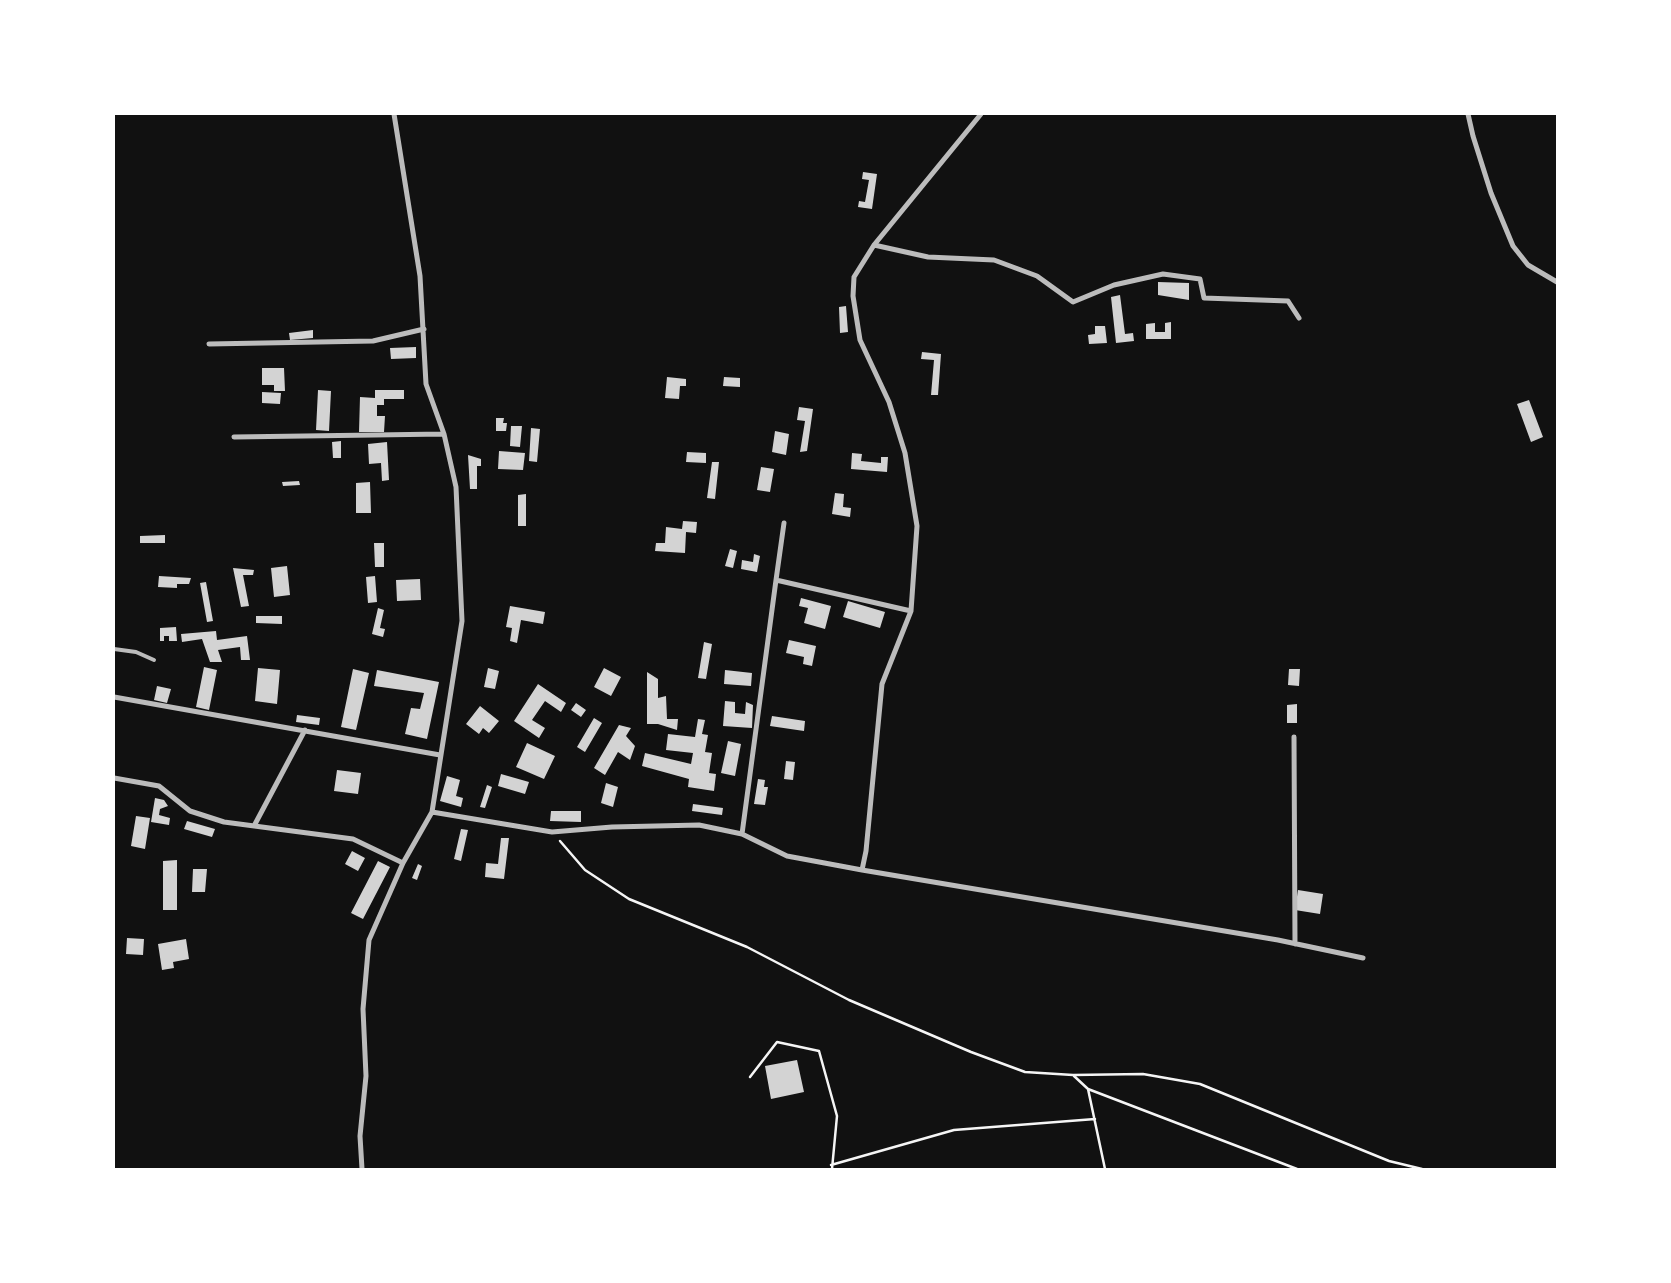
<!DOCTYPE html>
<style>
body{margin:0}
#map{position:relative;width:1671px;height:1283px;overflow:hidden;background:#111;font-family:Cabin,sans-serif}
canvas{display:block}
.frame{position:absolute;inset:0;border:115px solid #fff;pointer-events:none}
</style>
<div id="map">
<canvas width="1671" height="1283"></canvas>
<div class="frame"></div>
</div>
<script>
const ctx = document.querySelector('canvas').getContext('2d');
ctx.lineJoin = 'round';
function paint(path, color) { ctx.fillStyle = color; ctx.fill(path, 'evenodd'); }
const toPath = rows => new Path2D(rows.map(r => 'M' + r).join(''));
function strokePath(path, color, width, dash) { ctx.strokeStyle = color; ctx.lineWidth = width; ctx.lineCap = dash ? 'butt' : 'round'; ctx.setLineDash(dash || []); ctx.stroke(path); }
const building = toPath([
 [863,172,877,174,872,209,858,207,859,201,865,202,869,180,862,179],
 [1158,282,1189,283,1189,300,1158,295],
 [1120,295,1125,334,1133,333,1134,341,1116,343,1111,297],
 [846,306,848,332,840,333,839,307],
 [1171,322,1171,339,1146,339,1146,324,1155,323,1155,332,1165,332,1165,323],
 [1095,326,1105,326,1107,343,1089,344,1088,335,1095,334],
 [313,330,313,338,290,340,289,333],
 [416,347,416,358,391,359,390,348],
 [922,352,941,354,938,395,931,395,934,360,921,359],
 [262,368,284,368,285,391,274,391,274,385,262,385],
 [667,377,686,379,686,386,680,386,679,399,665,398],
 [724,377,740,378,740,387,723,386],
 [318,390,331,391,329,431,316,430],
 [375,390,404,390,404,399,384,399,384,405,377,405,377,416,385,416,384,432,359,432,360,397,375,398],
 [262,392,281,393,280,404,262,403],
 [1529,400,1543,437,1531,442,1517,404],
 [799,407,813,409,807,451,800,452,805,421,797,420],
 [496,418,504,418,503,423,507,423,506,431,496,431],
 [511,426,522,426,520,447,510,446],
 [531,428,540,429,537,462,529,461],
 [775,431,789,434,786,455,772,452],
 [341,441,341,458,333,458,332,442],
 [387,442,389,480,382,481,381,463,369,464,368,444],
 [499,451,525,453,523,470,498,469],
 [687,452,706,453,706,463,686,462],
 [852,453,862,454,861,461,881,463,881,457,888,457,887,472,851,469],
 [468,455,481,459,481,466,477,466,477,489,470,489],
 [712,462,719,462,715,499,707,498],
 [761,467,774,469,770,492,757,490],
 [299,481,300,485,283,486,282,482],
 [370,482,371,513,356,513,356,483],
 [835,493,844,494,843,507,851,508,850,517,832,514],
 [526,494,526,526,518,526,518,495],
 [683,521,697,522,696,533,686,532,685,553,655,551,656,543,665,543,666,527,682,529],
 [165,535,165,543,140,543,140,536],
 [374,543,384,543,384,567,375,567],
 [730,549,737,551,733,568,725,566],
 [754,554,760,556,757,572,741,569,742,560,753,562],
 [287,566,290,595,274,597,271,568],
 [233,568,254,570,253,575,243,575,249,606,241,607],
 [159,576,191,578,189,584,177,584,177,588,158,587],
 [375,576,377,602,368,603,366,577],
 [420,579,421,600,397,601,396,580],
 [206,582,213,621,207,622,200,583],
 [801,598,831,606,825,629,804,623,808,608,799,606],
 [848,601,885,612,880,628,843,617],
 [510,606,545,612,543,624,521,620,517,643,510,641,512,628,506,627],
 [378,608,384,610,380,628,385,629,383,637,372,634],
 [256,616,282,616,282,624,256,623],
 [176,627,177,641,169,641,169,636,164,636,164,641,160,641,160,628],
 [216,631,217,640,247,636,250,660,241,660,240,647,218,650,222,662,210,662,202,639,182,642,181,634],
 [789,640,816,646,812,666,803,664,804,657,786,653],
 [704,642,712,644,706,679,698,678],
 [204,667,217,670,209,710,196,707],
 [258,668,280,670,277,704,255,701],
 [488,668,499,671,495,689,484,687],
 [604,668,621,677,611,696,594,687],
 [353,669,369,673,356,730,341,727],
 [1289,669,1300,669,1299,686,1288,685],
 [377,670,439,682,427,739,405,734,411,708,420,709,424,693,374,686],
 [725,670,752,673,751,686,724,684],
 [647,672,658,679,658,698,666,696,667,719,678,719,677,730,658,724,647,724],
 [538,684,566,703,561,712,545,701,532,720,545,728,539,738,514,721],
 [157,686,171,689,167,703,154,700],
 [725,701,735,702,735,713,745,714,746,702,753,705,752,728,723,726],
 [576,703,586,710,581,717,571,710],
 [1297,704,1297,723,1287,723,1287,705],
 [480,706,499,721,489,733,483,728,479,734,466,724],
 [297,715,320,718,319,725,296,722],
 [772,716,805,721,804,731,770,726],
 [594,718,602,723,585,752,577,747],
 [698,719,705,720,702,734,708,735,705,752,712,753,709,773,716,774,714,791,688,787,689,779,642,766,645,753,691,764,693,753,666,750,668,734,695,737],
 [619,725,631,728,626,736,635,746,630,760,618,752,605,775,594,768],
 [728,741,741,744,735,776,721,773],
 [527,743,555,756,544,779,516,767],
 [786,761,795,762,793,780,784,779],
 [337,770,361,773,358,794,334,791],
 [501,774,529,782,525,794,498,786],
 [447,776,460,780,456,796,463,798,461,807,440,801],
 [758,779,765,780,764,787,768,787,765,805,754,804],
 [606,783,618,787,613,807,601,803],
 [487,785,492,787,485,808,480,807],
 [155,798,164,800,168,806,160,809,159,815,170,818,169,825,151,822],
 [693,804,723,808,722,815,692,811],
 [551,811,581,811,581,822,550,821],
 [136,816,150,818,145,849,131,846],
 [187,821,215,829,212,837,184,829],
 [461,829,468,830,461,861,454,859],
 [501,838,509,838,504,879,485,877,486,863,498,864],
 [352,851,365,858,358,871,345,864],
 [177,860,177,910,163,910,163,861],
 [378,861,390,867,363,919,351,913],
 [418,864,422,866,417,880,412,878],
 [193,869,207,869,205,892,192,892],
 [1298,890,1323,894,1320,914,1295,910],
 [127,938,144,939,143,955,126,954],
 [186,939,189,959,173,962,174,968,162,970,158,944],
 [797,1060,804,1092,771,1099,765,1066]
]);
const path = toPath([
 [560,841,585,870,629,899,747,947,849,1000,971,1052,1025,1072,1073,1075,1143,1074,1200,1084,1389,1161,1422,1169],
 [1074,1076,1088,1089,1105,1169],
 [750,1077,777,1042,819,1051,837,1116,832,1169],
 [1088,1089,1297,1169],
 [831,1165,954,1130,1095,1119]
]);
const service = toPath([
 [114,649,136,652,154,660]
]);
const minor = toPath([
 [394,114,420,276,426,384,444,434,456,487,462,621,432,812],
 [1468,114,1473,136,1491,193,1513,246,1528,265,1557,282],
 [874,245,928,257,994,260,1037,276,1073,302,1114,285,1163,274,1200,279,1204,298,1288,301,1299,318],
 [209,344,373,341,424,329],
 [234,437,444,434],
 [776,580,784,523],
 [114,697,440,755],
 [1294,737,1295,944],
 [114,778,159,786,190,811,224,822,353,839,403,863],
 [254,826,305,730],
 [742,834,776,580,911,611],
 [862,870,1278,940,1363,958],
 [362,1169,360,1136,366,1076,363,1009,369,940,403,863,432,812,552,832,612,827,699,825,742,834,787,856,862,870,866,851,882,684,911,611,917,526,905,453,889,402,860,340,853,296,854,277,874,245,981,114]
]);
paint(building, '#d3d3d3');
strokePath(path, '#f5f5f5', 2.5);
strokePath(service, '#bcbcbc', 4);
strokePath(minor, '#bcbcbc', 5);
</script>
